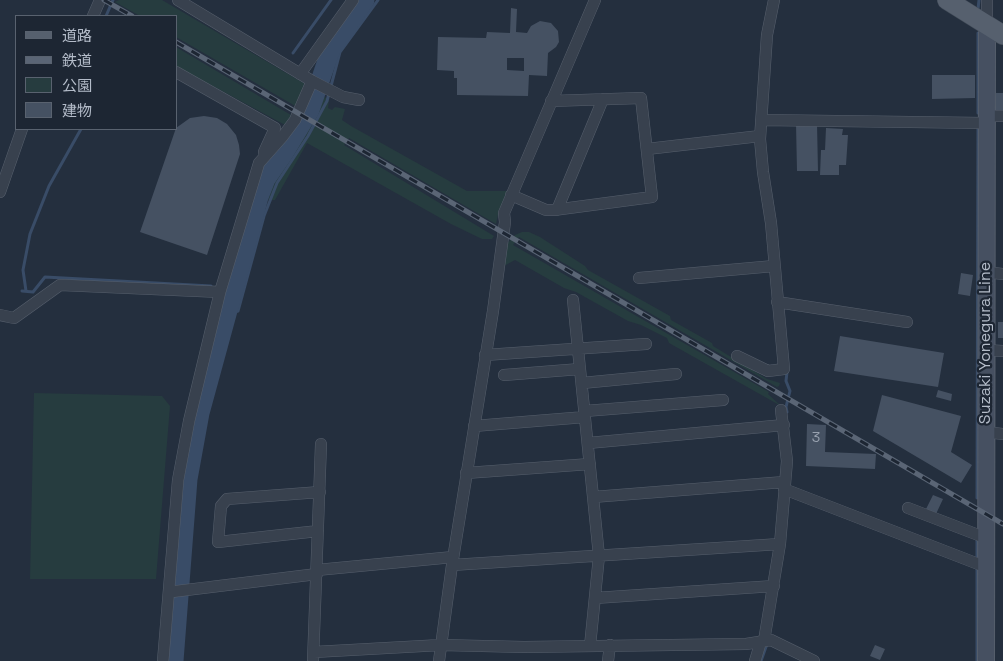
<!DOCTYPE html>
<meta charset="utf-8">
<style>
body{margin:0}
#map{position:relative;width:1003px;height:661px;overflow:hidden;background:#242f3e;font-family:"Space Grotesk","Noto Sans JP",sans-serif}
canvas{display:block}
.legend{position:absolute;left:15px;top:15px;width:162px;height:115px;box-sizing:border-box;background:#1d2633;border:1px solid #59626f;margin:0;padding:6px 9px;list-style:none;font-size:15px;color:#b4bcc9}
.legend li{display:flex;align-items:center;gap:10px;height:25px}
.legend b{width:25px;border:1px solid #59626f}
</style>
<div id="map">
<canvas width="1003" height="661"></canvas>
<ul class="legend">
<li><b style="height:6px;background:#56606e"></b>道路</li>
<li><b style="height:6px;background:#5a6575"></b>鉄道</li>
<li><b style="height:14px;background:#263c3f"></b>公園</li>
<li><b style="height:14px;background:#455162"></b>建物</li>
</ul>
</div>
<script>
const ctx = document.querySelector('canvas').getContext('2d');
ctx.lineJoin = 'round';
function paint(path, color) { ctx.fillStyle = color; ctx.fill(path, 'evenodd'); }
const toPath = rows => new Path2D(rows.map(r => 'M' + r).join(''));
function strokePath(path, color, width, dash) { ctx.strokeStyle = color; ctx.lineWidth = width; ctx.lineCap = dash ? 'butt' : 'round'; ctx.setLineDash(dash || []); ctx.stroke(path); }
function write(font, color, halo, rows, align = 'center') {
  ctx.font = font + ' "Space Grotesk",sans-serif'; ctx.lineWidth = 4.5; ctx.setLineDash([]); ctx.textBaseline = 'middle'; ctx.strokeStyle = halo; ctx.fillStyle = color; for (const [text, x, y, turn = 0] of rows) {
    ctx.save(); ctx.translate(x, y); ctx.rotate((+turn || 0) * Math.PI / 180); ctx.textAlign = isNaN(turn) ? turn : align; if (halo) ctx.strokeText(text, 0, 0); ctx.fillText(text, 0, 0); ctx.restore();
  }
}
const green = toPath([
 [119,0,162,0,305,84,297,107,176,37,176,16,140,16,115,2],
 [176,47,291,115,288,122,285,125,176,66],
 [323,96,329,100,328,108,332,110,335,107,345,109,342,120,351,126,467,191,508,191,498,215,496,224,349,138,344,145,494,236,492,239,482,239,451,224,307,143,275,200,268,200,272,187,320,107],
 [522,232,529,232,540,237,585,266,588,270,670,316,671,320,712,343,713,346,767,379,780,383,779,386,777,387,519,237,513,245,769,392,768,394,781,406,669,343,667,338,641,325,628,321,576,292,564,288,515,260,502,267,505,246,515,235],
 [34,393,162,396,170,406,156,579,30,579]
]);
const stream = toPath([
 [978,9,979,0],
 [106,16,113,0],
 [293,53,331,0],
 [978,113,978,33],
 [225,287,234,287],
 [22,291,33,292,45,277,211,286],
 [26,291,23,270,30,234,49,186,81,129],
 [227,314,238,311,264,216,277,183,308,136,327,101,340,52,378,0],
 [787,412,786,407,790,391,786,381,787,372],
 [977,498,978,128],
 [977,537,977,560],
 [761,661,767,644],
 [977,661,977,567]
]);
const river = toPath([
 [174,661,188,479,200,413,259,197,266,179,284,153,310,110,331,49,365,0]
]);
const building = toPath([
 [511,8,517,9,516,32,527,33,531,26,540,21,551,23,558,31,559,42,556,47,548,53,547,76,529,75,528,96,457,95,457,78,454,78,454,71,437,70,438,37,486,38,487,32,510,33],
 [507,58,524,58,524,71,507,70],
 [932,75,975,75,975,98,932,99],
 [996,93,1003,93,1003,112,995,111],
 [204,116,217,118,227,124,236,135,239,145,240,154,207,255,140,232,176,128,190,118],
 [817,123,818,171,797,171,796,124],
 [826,128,843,129,842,135,848,135,846,165,839,165,839,175,820,175,821,150,825,150],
 [961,273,973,275,970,296,958,294],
 [998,322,1003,322,1003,338,998,338],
 [840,336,944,353,938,387,834,371],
 [938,390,952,394,951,401,936,397],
 [882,395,961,416,951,452,972,465,961,483,873,431],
 [807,424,826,425,825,452,876,454,875,469,806,466],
 [933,495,943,499,936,514,926,509],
 [875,645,885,649,880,660,870,656]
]);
const street = toPath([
 [178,0,312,81,343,97,359,100],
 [93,16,100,0],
 [987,26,987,0],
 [176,72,275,128,264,152],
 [300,74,353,0],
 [986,116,1003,116],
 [761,120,985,123],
 [647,149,760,136],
 [0,192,22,129],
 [511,195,546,210,554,210,652,197,641,98,551,101],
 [557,210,603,99],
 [986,272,1003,274],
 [639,278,774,266],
 [573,300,599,556,590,646],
 [777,302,907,322],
 [0,315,14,318,60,285,220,292],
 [986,350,1003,351],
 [485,355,646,344],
 [737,356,768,371,784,369,771,223,763,172,760,139,767,35,774,0],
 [504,375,580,369],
 [582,383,676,374],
 [585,411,723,400],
 [474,426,585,417],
 [986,432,1003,434],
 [588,443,784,425],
 [466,473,590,464],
 [784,489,986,567],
 [593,497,784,482],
 [908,508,986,538],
 [318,531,218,542,221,506,227,499,320,492],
 [452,565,780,544],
 [317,570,453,557],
 [170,592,317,574],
 [595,598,774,586],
 [764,641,780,544,787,461,781,410],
 [314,652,441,645,524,647,746,644,771,640,814,661],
 [163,661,178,480,189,421,220,292,259,163,283,136,295,120,312,81],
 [313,661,321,444],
 [439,661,452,565,493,311,505,222,504,213,595,0],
 [608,661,610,645],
 [755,661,761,641]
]);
const secondary = toPath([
 [986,661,987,26]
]);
const primary = toPath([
 [947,0,1003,35]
]);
const rail = toPath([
 [104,0,132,16],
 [176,42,1003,524]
]);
const numberNames = [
 ["3",816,438]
];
const streetNames = [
 ["Suzaki Yonegura Line",986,343,-90]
];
paint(green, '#263c3f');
strokePath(stream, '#394c67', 3);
strokePath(river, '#394c67', 19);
paint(building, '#455162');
strokePath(street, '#565f6c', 12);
strokePath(secondary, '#565f6c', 18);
strokePath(primary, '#414a57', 20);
strokePath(street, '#38414e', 11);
strokePath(secondary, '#465061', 16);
strokePath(primary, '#56606e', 19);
strokePath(rail, '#5a6575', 5);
strokePath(rail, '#1d2633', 3, [9]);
write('14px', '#98a1af', null, numberNames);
write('16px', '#b4bcc9', '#1d2633', streetNames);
</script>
